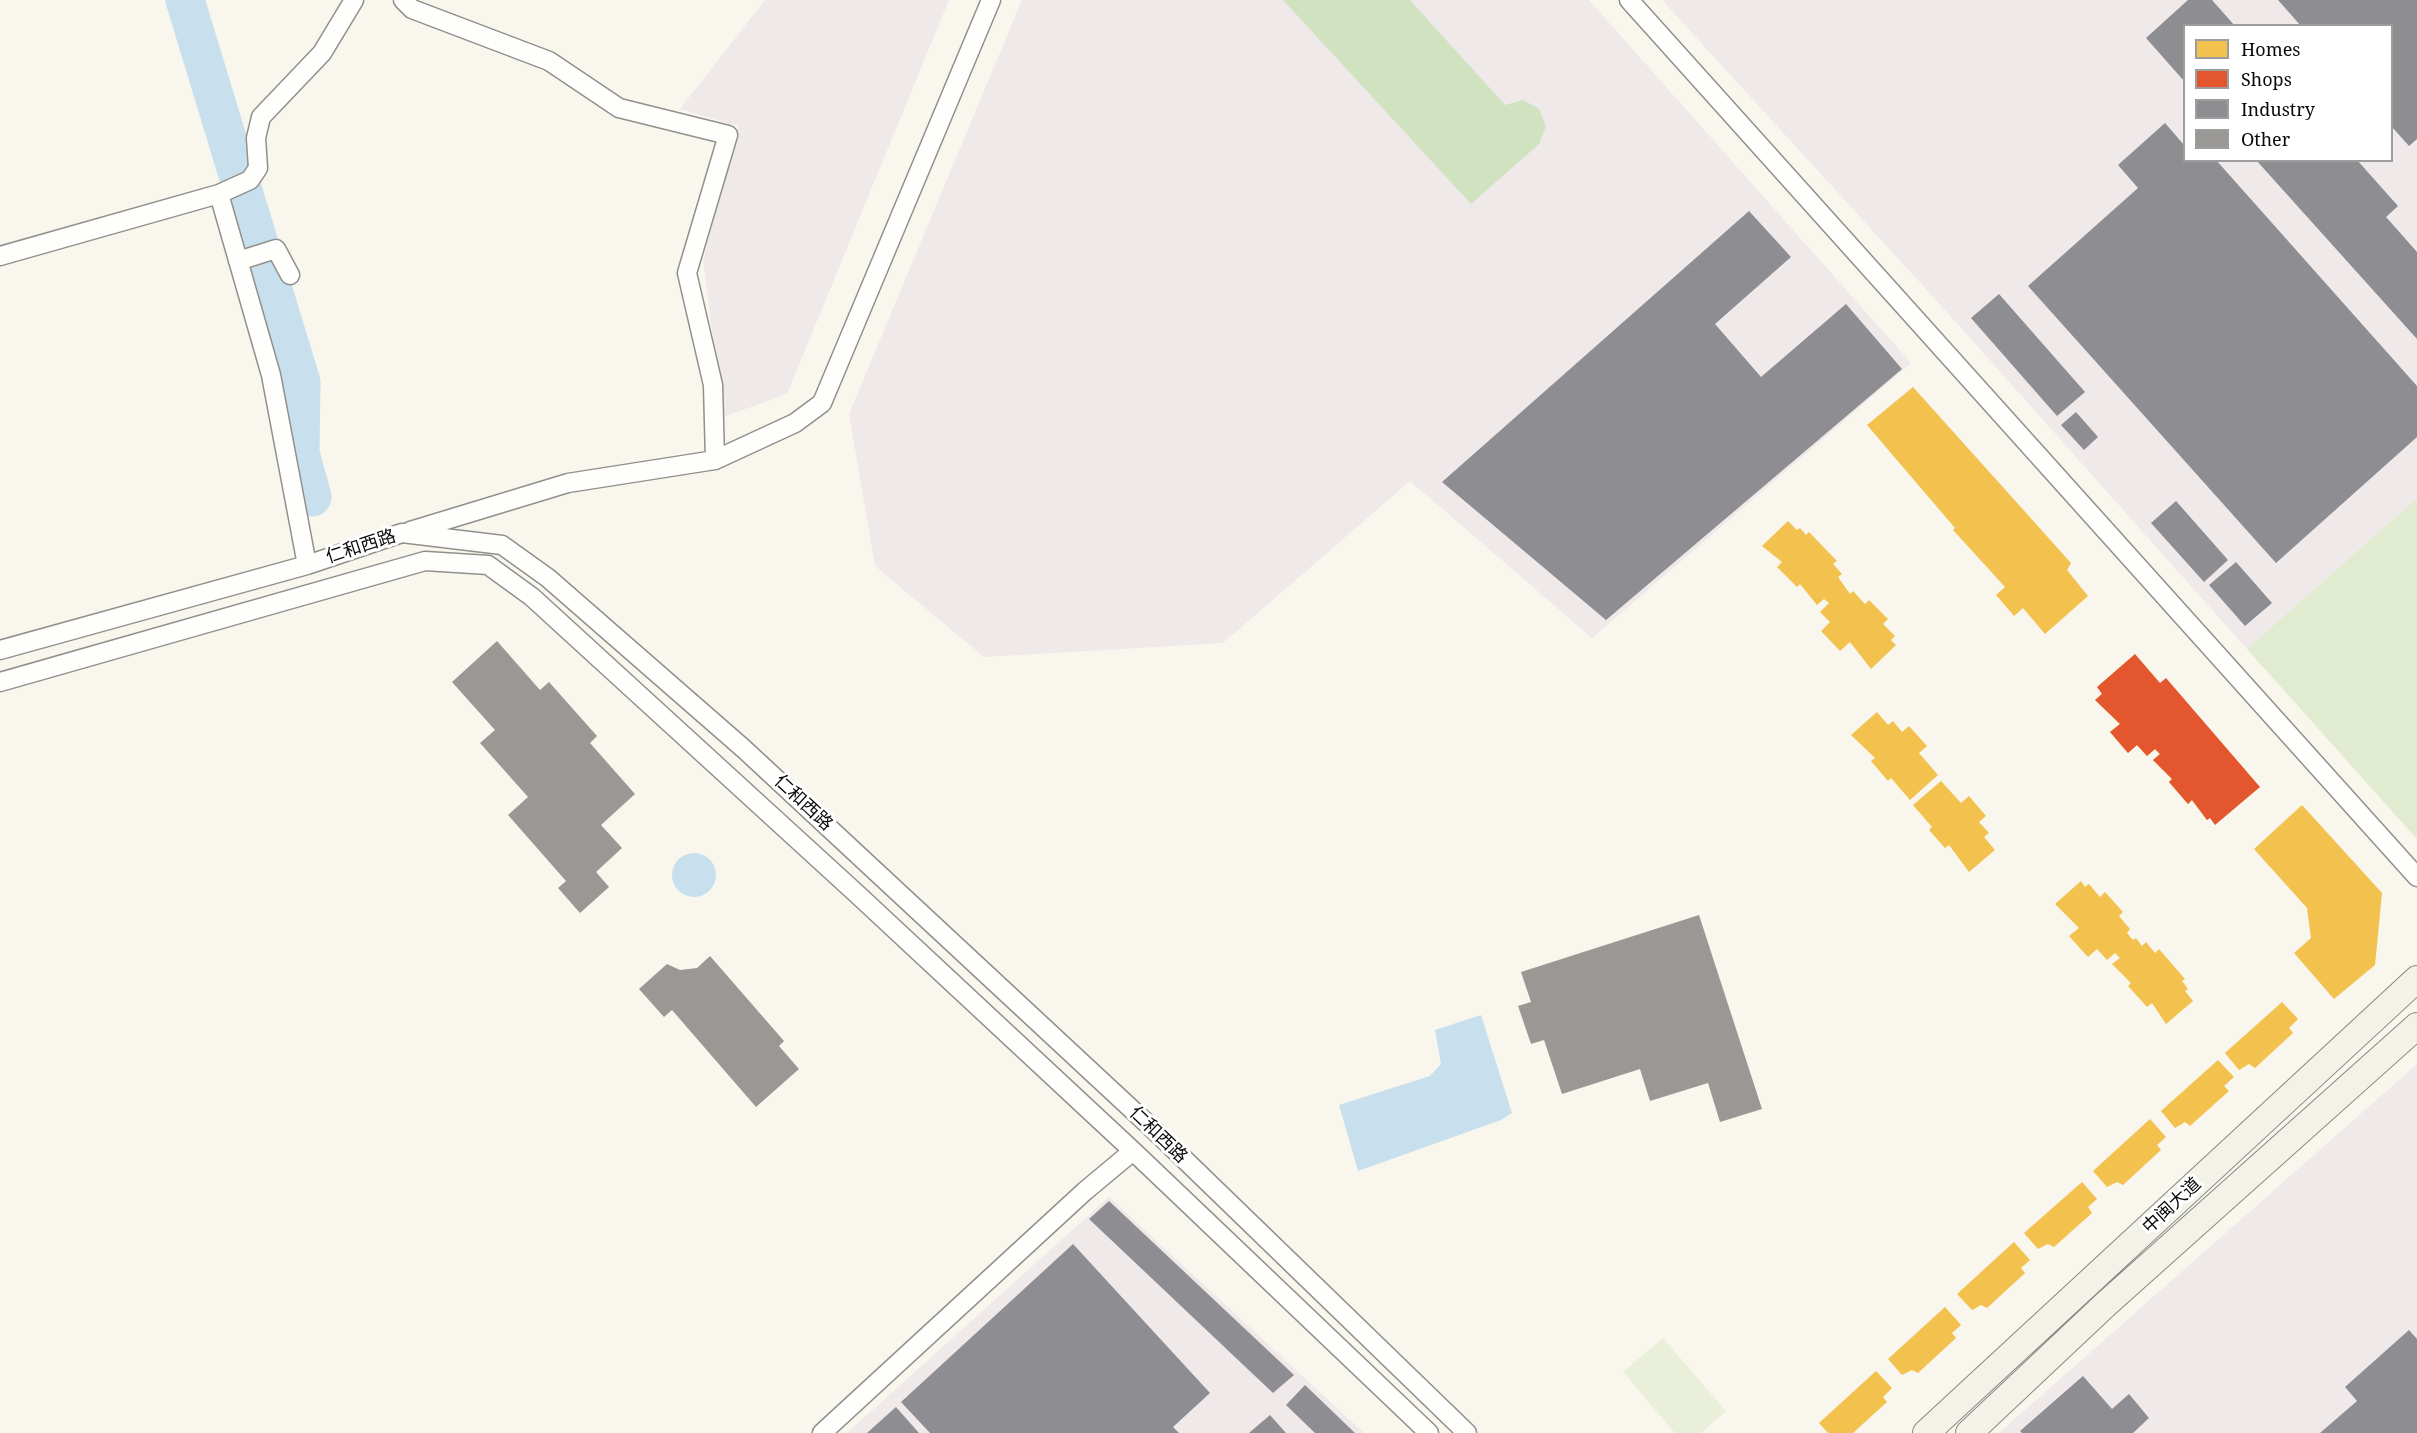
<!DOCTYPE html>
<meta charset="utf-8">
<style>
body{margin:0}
#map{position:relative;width:2417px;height:1433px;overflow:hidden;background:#f8f6ed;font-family:"Noto Serif",serif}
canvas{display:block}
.legend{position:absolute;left:2183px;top:24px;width:210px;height:138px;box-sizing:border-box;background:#fff;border:2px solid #9d9d9d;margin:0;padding:8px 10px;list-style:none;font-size:18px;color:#0a0a0a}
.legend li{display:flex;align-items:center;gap:12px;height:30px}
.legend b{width:30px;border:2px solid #9d9d9d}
</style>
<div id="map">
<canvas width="2417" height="1433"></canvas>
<ul class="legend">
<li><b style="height:16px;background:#f2c14e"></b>Homes</li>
<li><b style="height:16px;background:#e4572e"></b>Shops</li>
<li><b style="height:16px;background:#8d8d92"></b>Industry</li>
<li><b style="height:16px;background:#9a9894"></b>Other</li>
</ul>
</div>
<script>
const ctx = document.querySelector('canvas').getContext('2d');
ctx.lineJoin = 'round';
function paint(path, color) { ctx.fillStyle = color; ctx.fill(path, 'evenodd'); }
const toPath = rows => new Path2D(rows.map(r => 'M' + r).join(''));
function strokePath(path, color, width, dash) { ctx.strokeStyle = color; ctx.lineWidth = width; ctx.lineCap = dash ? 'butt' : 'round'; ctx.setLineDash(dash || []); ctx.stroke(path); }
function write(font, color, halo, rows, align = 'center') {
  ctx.font = font + ' "Noto Serif","Noto Sans SC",serif'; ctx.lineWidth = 6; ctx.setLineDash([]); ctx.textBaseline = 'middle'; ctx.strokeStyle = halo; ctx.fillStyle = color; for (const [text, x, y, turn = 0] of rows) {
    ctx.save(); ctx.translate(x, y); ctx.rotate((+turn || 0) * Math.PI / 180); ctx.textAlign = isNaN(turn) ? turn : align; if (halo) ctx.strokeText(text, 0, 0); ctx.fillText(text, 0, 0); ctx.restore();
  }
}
const industrial = toPath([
 [765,0,949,0,787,394,723,417,703,260,738,126,680,109],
 [1022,0,1589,0,1911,363,1592,638,1410,481,1223,643,984,657,875,566,849,414],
 [1662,0,2417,0,2417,498,2247,649,1946,311],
 [2184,26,2392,26,2392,160,2184,160],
 [2417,1064,2417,1433,1999,1433],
 [1109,1197,1364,1433,847,1433]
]);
const green = toPath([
 [2417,498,2417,839,2247,649]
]);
const forest = toPath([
 [1283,0,1410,0,1505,105,1523,100,1539,109,1546,126,1539,144,1471,204]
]);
const pitch = toPath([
 [1663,1338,1726,1411,1701,1433,1675,1433,1623,1372]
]);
const water = toPath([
 '672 875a22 22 0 1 1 44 0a22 22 0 1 1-44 0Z',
 [1481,1015,1512,1113,1501,1120,1358,1171,1339,1105,1430,1076,1441,1064,1435,1030]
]);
const homes = toPath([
 [1913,387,2071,563,2067,570,2088,596,2045,634,2023,608,2014,616,1996,595,2005,587,1953,530,1955,528,1867,425],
 [1788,521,1797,530,1800,528,1806,535,1809,532,1837,561,1833,564,1842,574,1838,577,1850,594,1853,591,1865,604,1869,600,1888,619,1883,624,1895,636,1891,640,1896,645,1871,669,1850,642,1840,651,1821,631,1830,622,1820,612,1829,603,1824,599,1817,605,1800,584,1797,587,1777,567,1782,562,1762,546],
 [2121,677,2126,683,2130,680,2141,692,2146,688,2163,709,2159,712,2170,726,2167,729,2174,736,2176,734,2183,741,2186,738,2195,748,2199,745,2225,775,2222,778,2228,785,2225,787,2234,797,2207,820,2192,800,2188,804,2169,782,2172,779,2153,760,2160,754,2155,749,2147,756,2137,745,2128,753,2110,732,2120,724,2095,700],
 [1877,712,1888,725,1893,721,1902,732,1909,726,1927,746,1919,753,1938,775,1910,800,1891,778,1888,781,1871,761,1875,758,1851,735],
 [1941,781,1961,803,1969,796,1986,816,1979,822,1989,833,1984,837,1995,850,1969,872,1949,845,1945,848,1929,830,1932,827,1913,805],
 [2302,805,2382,893,2375,965,2334,999,2294,953,2311,938,2307,908,2254,849],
 [2081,881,2085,887,2089,884,2100,897,2105,892,2123,912,2119,916,2130,929,2127,933,2133,940,2136,938,2142,946,2146,942,2155,953,2159,949,2185,979,2182,981,2188,989,2185,991,2193,1001,2166,1024,2152,1003,2147,1007,2128,986,2131,983,2112,964,2120,958,2115,953,2107,960,2097,949,2088,957,2069,936,2079,928,2055,904],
 [2282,1002,2298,1019,2289,1028,2293,1033,2255,1068,2249,1064,2239,1070,2225,1053],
 [2218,1060,2234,1077,2224,1086,2229,1091,2190,1126,2185,1122,2175,1128,2161,1111],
 [2150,1119,2166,1137,2157,1145,2161,1150,2123,1185,2117,1182,2107,1187,2093,1171],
 [2082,1182,2097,1199,2088,1207,2092,1213,2054,1247,2048,1244,2038,1249,2024,1233],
 [2014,1242,2030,1260,2021,1268,2025,1273,1987,1308,1981,1305,1972,1310,1957,1294],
 [1945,1307,1961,1325,1952,1333,1956,1338,1918,1373,1912,1370,1902,1375,1888,1359],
 [1876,1371,1892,1388,1883,1397,1887,1402,1853,1433,1828,1433,1819,1423]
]);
const shops = toPath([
 [2135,654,2160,683,2166,678,2260,787,2215,825,2210,818,2207,820,2192,800,2188,804,2169,782,2172,779,2153,760,2160,754,2155,749,2147,756,2137,745,2128,753,2110,732,2120,724,2095,700,2102,694,2097,687]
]);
const industry = toPath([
 [2188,0,2212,0,2235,26,2184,26,2184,81,2146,38],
 [2278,0,2417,0,2417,139,2409,146,2392,127,2392,26,2301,26],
 [2165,123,2184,145,2184,160,2216,160,2417,386,2417,437,2276,563,2028,286,2138,188,2118,165],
 [2256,160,2357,160,2398,206,2386,217,2417,252,2417,339],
 [1749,211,1791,257,1715,324,1761,377,1846,304,1902,369,1606,620,1442,482],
 [1999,294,2085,392,2057,416,1971,318],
 [2076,412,2098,437,2084,450,2061,425],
 [2176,501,2228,560,2204,582,2151,523],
 [2236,562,2272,603,2245,626,2209,585],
 [1109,1201,1294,1375,1273,1393,1089,1219],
 [1073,1244,1210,1393,1173,1427,1179,1433,930,1433,901,1402],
 [2409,1330,2417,1339,2417,1433,2320,1433,2357,1401,2345,1387],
 [2083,1376,2112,1409,2129,1394,2149,1418,2133,1433,2022,1433,2020,1431],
 [1305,1385,1355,1433,1315,1433,1286,1405],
 [896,1407,919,1433,867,1433],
 [1270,1415,1286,1433,1249,1433]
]);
const river = toPath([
 [185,0,301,382,300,453,312,497]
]);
const building = toPath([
 [497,641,540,690,549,682,597,736,590,743,635,794,601,825,622,848,596,872,609,887,580,913,558,888,566,881,508,815,528,797,480,743,495,730,452,682],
 [1699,915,1762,1109,1720,1122,1708,1083,1650,1101,1640,1069,1562,1094,1544,1040,1531,1044,1518,1006,1531,1002,1521,972],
 [710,956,784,1041,779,1046,799,1069,756,1107,672,1010,664,1017,639,989,667,964,680,970,697,968]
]);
const street = toPath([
 [403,0,412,9,549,61,619,108,728,135,687,273,713,385,715,460],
 [1629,0,2417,877],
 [219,194,250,180,258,168,256,138,261,117,322,53,354,0],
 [0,256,219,194,271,375,307,565],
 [238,261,276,249,290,275],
 [410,531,568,483,715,460,795,423,822,403,991,0],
 [0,650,307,565,402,533,502,545,548,578,744,749,1154,1130,1467,1433],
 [0,682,425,561,488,565,532,597,857,894,1133,1151,1429,1433],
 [822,1433,1085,1191,1133,1151]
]);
const secondary = toPath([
 [1926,1433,2417,979],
 [1969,1433,2106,1304,2417,1026]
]);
const streetNames = [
 ["仁和西路",361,547,-18],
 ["仁和西路",803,803,43],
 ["仁和西路",1158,1135,44],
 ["中闽大道",2172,1206,-43]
];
paint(industrial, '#efe9ea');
paint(green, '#e0ebd0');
paint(forest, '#d0e2bf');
paint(pitch, '#e9efd9');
paint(water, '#c8e0ee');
paint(homes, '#f2c14e');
paint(shops, '#e4572e');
paint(industry, '#8d8d92');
strokePath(river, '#c8e0ee', 39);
paint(building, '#9a9894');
strokePath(street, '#91908c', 21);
strokePath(secondary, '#888783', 28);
strokePath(street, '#fefefc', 18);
strokePath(secondary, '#f3f2e8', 26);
write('18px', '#0a0a0a', '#fff', streetNames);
</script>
